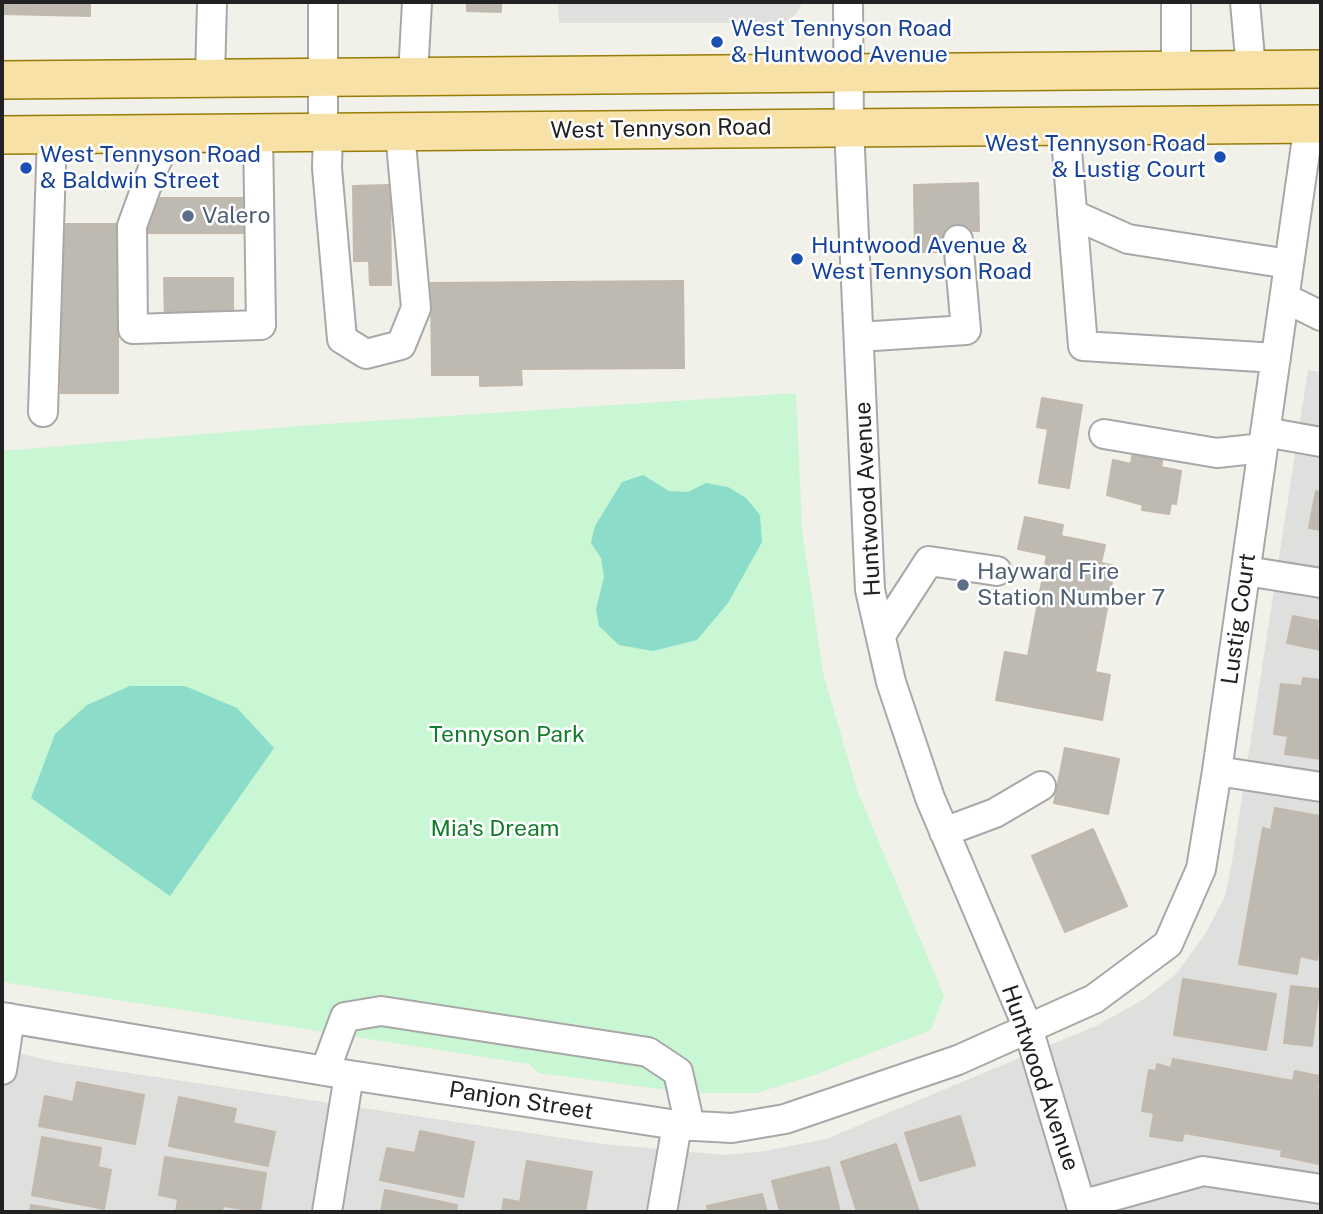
<!DOCTYPE html>
<style>
body{margin:0}
#map{position:relative;width:1323px;height:1214px;overflow:hidden;background:#f1f0e9;font-family:"Public Sans",sans-serif}
canvas{display:block}
.frame{position:absolute;inset:0;border:4px solid #212121;pointer-events:none}
</style>
<div id="map">
<canvas width="1323" height="1214"></canvas>
<div class="frame"></div>
</div>
<script>
const ctx = document.querySelector('canvas').getContext('2d');
ctx.lineJoin = 'round';
function paint(path, color) { ctx.fillStyle = color; ctx.fill(path, 'evenodd'); }
const toPath = rows => new Path2D(rows.map(r => 'M' + r).join(''));
function strokePath(path, color, width, dash) { ctx.strokeStyle = color; ctx.lineWidth = width; ctx.lineCap = dash ? 'butt' : 'round'; ctx.setLineDash(dash || []); ctx.stroke(path); }
function write(font, color, halo, rows, align = 'center') {
  ctx.font = font + ' "Public Sans",sans-serif'; ctx.lineWidth = 5; ctx.setLineDash([]); ctx.textBaseline = 'middle'; ctx.strokeStyle = halo; ctx.fillStyle = color; for (const [text, x, y, turn = 0] of rows) {
    ctx.save(); ctx.translate(x, y); ctx.rotate((+turn || 0) * Math.PI / 180); ctx.textAlign = isNaN(turn) ? turn : align; if (halo) ctx.strokeText(text, 0, 0); ctx.fillText(text, 0, 0); ctx.restore();
  }
}
const residential = toPath([
 [558,2,803,2,795,15,783,23,559,23],
 [1308,370,1321,372,1321,1212,2,1212,2,1049,56,1062,603,1144,725,1155,765,1151,826,1139,1098,1025,1144,999,1175,975,1206,933,1225,896,1232,862]
]);
const park = toPath([
 [796,393,802,529,823,673,857,790,944,996,931,1030,814,1075,757,1093,690,1093,539,1073,529,1064,2,982,2,451,311,425]
]);
const pitch = toPath([
 [643,475,669,491,688,492,706,483,728,487,746,498,760,515,762,542,728,603,697,640,653,651,619,645,599,626,596,609,604,577,601,558,591,543,595,526,622,482],
 [130,686,185,686,237,708,274,748,170,896,31,798,55,734,87,705]
]);
const building = toPath([
 [2,2,90,2,90,16,2,14,2,2],
 [467,2,501,2,501,12,467,11,467,2],
 [978,183,979,231,943,231,943,252,915,252,914,185,978,183],
 [390,185,391,285,370,285,369,261,354,261,353,186,390,185],
 [146,198,250,198,250,233,146,233,146,198],
 [62,224,118,224,118,393,61,393,62,224],
 [164,278,233,278,233,322,165,322,164,278],
 [683,281,684,368,521,369,522,385,480,386,480,375,432,375,431,283,683,281],
 [1042,398,1082,405,1069,488,1039,483,1048,429,1037,427,1042,398],
 [1133,451,1163,456,1161,467,1181,471,1176,504,1171,503,1169,514,1142,510,1143,505,1107,495,1113,460,1131,464,1133,451],
 [1316,491,1321,493,1321,530,1309,528,1316,491],
 [1025,517,1063,525,1061,536,1105,545,1101,563,1115,566,1095,672,1110,675,1102,720,996,700,1005,652,1028,656,1047,555,1018,549,1025,517],
 [1293,616,1318,621,1317,629,1321,630,1321,650,1287,643,1293,616],
 [1303,678,1321,680,1321,759,1285,754,1288,736,1274,734,1281,684,1302,686,1303,678],
 [1065,748,1119,759,1108,814,1054,803,1065,748],
 [1275,808,1320,816,1318,830,1321,831,1321,934,1317,960,1300,956,1297,974,1239,964,1263,828,1271,830,1275,808],
 [1093,829,1127,906,1065,932,1032,856,1093,829],
 [1183,979,1276,994,1266,1050,1174,1035,1183,979],
 [1291,986,1319,989,1312,1046,1284,1043,1291,986],
 [1173,1059,1293,1081,1295,1071,1319,1076,1317,1090,1321,1090,1321,1145,1319,1164,1281,1156,1282,1150,1184,1133,1182,1141,1150,1136,1154,1113,1142,1111,1149,1070,1156,1071,1157,1064,1171,1068,1173,1059],
 [77,1082,144,1095,135,1144,39,1126,45,1096,73,1102,77,1082],
 [179,1097,236,1109,233,1123,275,1132,268,1166,169,1146,179,1097],
 [960,1116,975,1165,920,1181,905,1133,960,1116],
 [420,1131,474,1142,463,1197,380,1180,387,1148,415,1153,420,1131],
 [42,1137,101,1148,98,1167,111,1170,104,1209,32,1195,42,1137],
 [896,1144,919,1212,857,1212,841,1162,896,1144],
 [165,1157,266,1173,260,1212,223,1206,222,1212,176,1212,178,1199,159,1195,165,1157],
 [527,1161,592,1172,585,1212,502,1212,504,1199,520,1202,527,1161],
 [829,1167,840,1212,780,1212,772,1181,829,1167],
 [385,1190,457,1205,456,1212,381,1212,385,1190],
 [762,1194,767,1212,708,1212,707,1206,762,1194],
 [31,1205,72,1212,30,1212,31,1205]
]);
const minor = toPath([
 [848,2,849,128,870,590,891,682,930,798,1028,1028,1083,1212],
 [1176,2,1176,70],
 [1245,2,1251,69],
 [413,76,417,2],
 [210,78,212,2],
 [1065,126,1083,346,1276,358],
 [323,132,323,2],
 [328,132,327,168,342,339,366,354,401,345,416,308,400,132],
 [170,133,152,171,132,226,133,329,261,325,258,133],
 [1072,214,1128,239,1289,264],
 [1285,298,1321,316],
 [859,337,966,330,958,240],
 [43,412,52,135],
 [1265,432,1321,442],
 [1104,434,1217,453,1263,448],
 [1246,571,1321,583],
 [881,635,929,561,997,571],
 [1217,771,1321,787],
 [944,832,995,813,1041,786],
 [2,1017,349,1075,677,1125,732,1128,785,1119,958,1060,1094,999,1168,944,1201,869,1217,771,1309,124],
 [2,1070,10,1018],
 [325,1071,345,1017,381,1011,648,1052,678,1072,690,1126],
 [1081,1205,1203,1171,1321,1189],
 [327,1212,349,1075],
 [662,1212,677,1125]
]);
const major = toPath([
 [2,80,1321,69],
 [2,135,1321,124]
]);
const markers = [
 [717,42,7,"#1a4fb4"],
 [1220,157,7,"#1a4fb4"],
 [26,168,7,"#1a4fb4"],
 [188,216,7,"#5c6f8a"],
 [797,259,7,"#1a4fb4"],
 [963,585,7,"#5c6f8a"]
];
const transitNames = [
 ["West Tennyson Road",731,29],
 ["& Huntwood Avenue",731,55],
 ["West Tennyson Road",1206,144,"right"],
 ["& Lustig Court",1206,170,"right"],
 ["West Tennyson Road",40,155],
 ["& Baldwin Street",40,181],
 ["Huntwood Avenue &",811,246],
 ["West Tennyson Road",811,272]
];
const streetNames = [
 ["West Tennyson Road",661,129,-1],
 ["Huntwood Avenue",868,499,-93],
 ["Lustig Court",1239,619,-82],
 ["Huntwood Avenue",1040,1078,71],
 ["Panjon Street",521,1101,9]
];
const serviceNames = [
 ["Valero",202,216],
 ["Hayward Fire",977,572],
 ["Station Number 7",977,598]
];
const parkNames = [
 ["Tennyson Park",507,735],
 ["Mia's Dream",495,829]
];
paint(residential, '#dfdfde');
paint(park, '#c9f7d4');
paint(pitch, '#8bdcc9');
paint(building, '#beb9b1');
strokePath(building, '#c2b9ac', 2);
strokePath(minor, '#a8a8a8', 32);
strokePath(major, '#977d08', 40);
strokePath(minor, '#fff', 28);
strokePath(major, '#f8e1a7', 37);
for (const [x, y, r, color] of markers) { const dot = new Path2D(); dot.arc(x, y, r, 0, 2 * Math.PI); ctx.fillStyle = color; ctx.fill(dot); strokePath(dot, '#fff', 2.5); }
write('23px', '#164399', '#fff', transitNames, 'left');
write('23px', '#212121', '#fff', streetNames);
write('23px', '#4e5e75', '#fff', serviceNames, 'left');
write('23px', '#127d2b', '#fff', parkNames);
</script>
